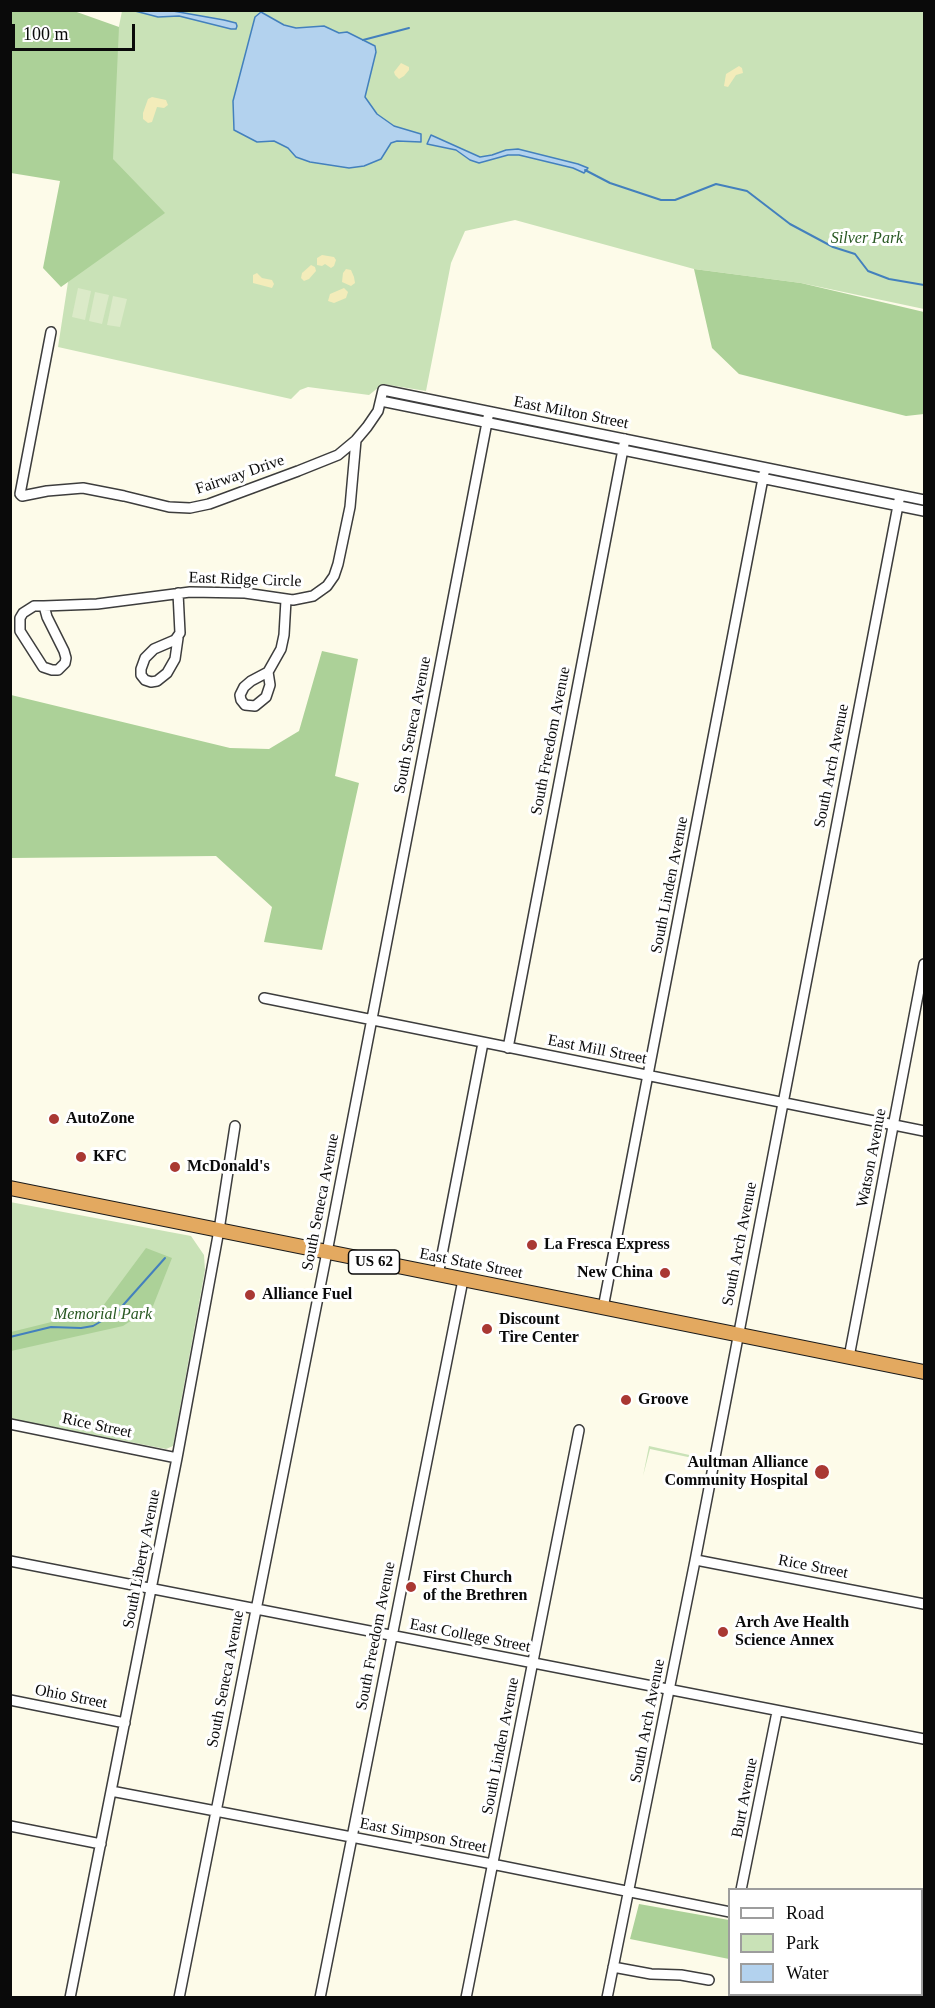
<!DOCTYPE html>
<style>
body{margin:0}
#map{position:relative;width:935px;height:2008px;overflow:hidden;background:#fdfbe9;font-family:"Times New Roman",serif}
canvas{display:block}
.frame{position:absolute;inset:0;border:12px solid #0a0a0a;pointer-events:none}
.legend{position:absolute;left:728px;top:1888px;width:195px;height:108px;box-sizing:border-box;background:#fff;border:2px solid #9d9d9d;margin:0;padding:8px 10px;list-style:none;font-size:18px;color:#0a0a0a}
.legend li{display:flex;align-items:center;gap:12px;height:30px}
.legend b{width:30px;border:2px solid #9d9d9d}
.scale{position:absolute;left:12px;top:24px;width:123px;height:27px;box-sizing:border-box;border:3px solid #0a0a0a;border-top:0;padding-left:8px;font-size:18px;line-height:21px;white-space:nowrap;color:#0a0a0a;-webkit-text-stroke:4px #fff;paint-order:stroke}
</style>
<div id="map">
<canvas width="935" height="2008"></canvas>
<div class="frame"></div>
<ul class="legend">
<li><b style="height:8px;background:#fff"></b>Road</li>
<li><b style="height:16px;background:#c9e2b7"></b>Park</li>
<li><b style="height:16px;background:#b3d2ee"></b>Water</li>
</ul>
<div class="scale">100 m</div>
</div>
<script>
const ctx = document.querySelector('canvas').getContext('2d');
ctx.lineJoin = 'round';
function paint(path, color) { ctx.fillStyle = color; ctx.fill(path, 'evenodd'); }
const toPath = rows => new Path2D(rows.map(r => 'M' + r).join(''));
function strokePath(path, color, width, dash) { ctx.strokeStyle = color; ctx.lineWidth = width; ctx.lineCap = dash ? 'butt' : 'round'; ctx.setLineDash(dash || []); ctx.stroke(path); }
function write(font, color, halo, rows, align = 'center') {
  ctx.font = font + ' "Times New Roman",serif'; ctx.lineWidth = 6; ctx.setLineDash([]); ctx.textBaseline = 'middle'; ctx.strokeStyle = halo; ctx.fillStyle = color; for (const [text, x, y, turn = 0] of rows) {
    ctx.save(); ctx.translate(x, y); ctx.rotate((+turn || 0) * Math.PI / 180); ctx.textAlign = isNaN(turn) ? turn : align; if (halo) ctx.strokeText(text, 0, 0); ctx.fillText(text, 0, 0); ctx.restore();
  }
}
const green = toPath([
 [122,11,924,11,924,309,801,283,694,269,515,220,465,231,451,263,426,391,383,384,369,395,308,387,300,390,291,399,58,347,68,282],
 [10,1202,191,1236,204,1255,205,1270,173,1446,166,1449,11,1419],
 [649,1446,703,1458,702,1460,650,1449,643,1476]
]);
const forest = toPath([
 [10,11,74,11,119,27,113,159,165,213,61,287,43,268,60,181,11,173],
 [694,269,801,283,924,312,924,414,906,416,739,374,712,348],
 [322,651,358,659,335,776,359,783,322,950,264,942,272,907,216,856,11,858,11,695,230,748,269,749,299,731],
 [146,1248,172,1258,153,1306,123,1326,11,1351,11,1332,100,1310],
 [639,1904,729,1920,729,1959,630,1939],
 [731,1994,812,1994,812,1995,811,1998,730,1997]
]);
const sand = toPath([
 [401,63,409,67,409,70,404,76,399,79,395,75,394,72],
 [739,66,742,68,743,73,736,75,728,87,724,86,726,74],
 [152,97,166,100,168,105,164,108,157,107,152,122,148,123,143,119,143,113,148,99],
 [322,255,334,257,336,260,334,266,331,268,325,264,322,266,317,265,317,258],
 [311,265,315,267,316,271,309,279,304,281,301,278,302,273],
 [346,269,351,270,354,277,355,283,351,286,342,282,343,273],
 [257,273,262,278,272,280,274,284,272,288,253,283,253,275],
 [344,288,348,292,346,298,334,303,328,301,330,294]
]);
const pitch = toPath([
 [78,288,91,291,85,320,72,317],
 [95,292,109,295,102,324,89,321],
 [113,296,127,299,120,327,107,325]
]);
const water = toPath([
 [173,11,224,20,236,23,237,26,236,29,231,29,179,16,158,17,135,11,173,11],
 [261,12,284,25,296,28,324,26,339,33,347,32,375,46,376,52,365,97,377,114,394,126,421,134,421,142,397,141,391,143,381,159,364,166,349,168,310,162,296,157,288,148,274,141,257,142,234,130,233,101,255,17,261,12],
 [431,135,480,157,492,155,506,150,518,149,578,164,588,168,584,173,573,168,519,155,508,155,479,163,470,160,456,150,427,144,431,135]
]);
const stream = toPath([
 [363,40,409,28],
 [585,170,610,183,661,200,675,200,716,184,747,191,790,224,833,247,855,254,868,271,889,279,924,285],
 [10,1337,51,1327,81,1328,93,1326,117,1312,165,1258]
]);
const minor = toPath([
 [51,332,20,494,22,496,47,491,83,488,124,496,169,507,190,508,209,504,298,471,338,455,356,440,367,427,378,411,383,390,924,500],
 [381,401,924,511],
 [34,606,44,606,47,617,64,651,66,658,65,663,58,670,52,670,43,667,20,631,20,618,23,613,34,606],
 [44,606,97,604,190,592,245,593,293,600,313,596,327,586,334,576,338,564,350,507,356,440],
 [178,638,175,659,167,673,157,681,151,682,145,680,141,675,141,669,145,658,154,649,175,640,180,633,178,593],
 [268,672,270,685,266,697,255,706,245,705,241,700,240,695,244,687,251,681,268,672,281,649,284,635,286,600],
 [264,998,924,1131],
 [508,1048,625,439],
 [438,1275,483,1043],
 [603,1308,765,468],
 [849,1357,924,964],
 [10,1424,177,1458],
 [696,1560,924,1604],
 [10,1561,924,1739],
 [10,1700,125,1723],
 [111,1791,482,1862,730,1912],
 [10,1826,101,1844],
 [741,1890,777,1712],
 [922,1949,924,1950],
 [613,1967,651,1974,681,1975,709,1980],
 [70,1998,177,1458,219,1230,235,1126],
 [179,1998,327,1252,489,412],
 [320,1998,463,1280],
 [466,1998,579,1430],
 [607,1998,695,1561,900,495]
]);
const highway = toPath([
 [10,1188,924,1372]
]);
const markers = [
 [54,1119,6,"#a93833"],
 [81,1157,6,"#a93833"],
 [175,1167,6,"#a93833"],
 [532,1245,6,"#a93833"],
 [665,1273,6,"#a93833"],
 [250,1295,6,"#a93833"],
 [487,1329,6,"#a93833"],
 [626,1400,6,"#a93833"],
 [822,1472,8,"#a93833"],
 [411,1587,6,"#a93833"],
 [723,1632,6,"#a93833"]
];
const shields = [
 [374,1262,51]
];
const shieldNames = [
 ["US 62",374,1262]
];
const parkNames = [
 ["Silver Park",867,239],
 ["Memorial Park",103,1315]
];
const streetNames = [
 ["East Milton Street",571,413,11],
 ["Fairway Drive",240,475,-19],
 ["East Ridge Circle",245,580,2],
 ["South Seneca Avenue",413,725,-79],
 ["South Freedom Avenue",551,741,-79],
 ["South Arch Avenue",832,766,-79],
 ["South Linden Avenue",670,885,-79],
 ["East Mill Street",597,1050,11],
 ["Watson Avenue",872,1158,-79],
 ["South Seneca Avenue",321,1202,-79],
 ["South Arch Avenue",740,1244,-79],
 ["East State Street",471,1264,11],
 ["Rice Street",97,1426,12],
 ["South Liberty Avenue",142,1559,-79],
 ["Rice Street",813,1567,11],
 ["South Freedom Avenue",376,1636,-79],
 ["East College Street",470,1636,11],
 ["South Seneca Avenue",226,1679,-79],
 ["Ohio Street",71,1697,11],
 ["South Arch Avenue",648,1721,-79],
 ["South Linden Avenue",501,1746,-79],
 ["Burt Avenue",745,1798,-79],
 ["East Simpson Street",423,1836,11]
];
const poiNames = [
 ["AutoZone",66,1119],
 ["KFC",93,1157],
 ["McDonald's",187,1167],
 ["La Fresca Express",544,1245],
 ["New China",653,1273,"right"],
 ["Alliance Fuel",262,1295],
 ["Discount",499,1320],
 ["Tire Center",499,1338],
 ["Groove",638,1400],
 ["Aultman Alliance",808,1463,"right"],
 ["Community Hospital",808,1481,"right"],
 ["First Church",423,1578],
 ["of the Brethren",423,1596],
 ["Arch Ave Health",735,1623],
 ["Science Annex",735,1641]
];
paint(green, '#c9e2b7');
paint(forest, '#acd198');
paint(sand, '#f3ecba');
paint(pitch, '#dbeac8');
paint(water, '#b3d2ee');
strokePath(water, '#4380bd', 1.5);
strokePath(stream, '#4380bd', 2);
strokePath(minor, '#3d3d3d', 12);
strokePath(highway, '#1b1b1b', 16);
strokePath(minor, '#fff', 9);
strokePath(highway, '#e3a960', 14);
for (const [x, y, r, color] of markers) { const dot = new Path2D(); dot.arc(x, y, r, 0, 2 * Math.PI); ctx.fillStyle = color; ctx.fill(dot); strokePath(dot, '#fff', 2); }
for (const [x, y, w] of shields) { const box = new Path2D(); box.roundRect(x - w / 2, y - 12, w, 24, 4.5); ctx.fillStyle = '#fff'; ctx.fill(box); strokePath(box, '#0a0a0a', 1.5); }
write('bold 15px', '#0a0a0a', null, shieldNames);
write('italic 16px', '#295923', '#fff', parkNames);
write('16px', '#0a0a0a', '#fff', streetNames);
write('bold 16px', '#0a0a0a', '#fff', poiNames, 'left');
</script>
